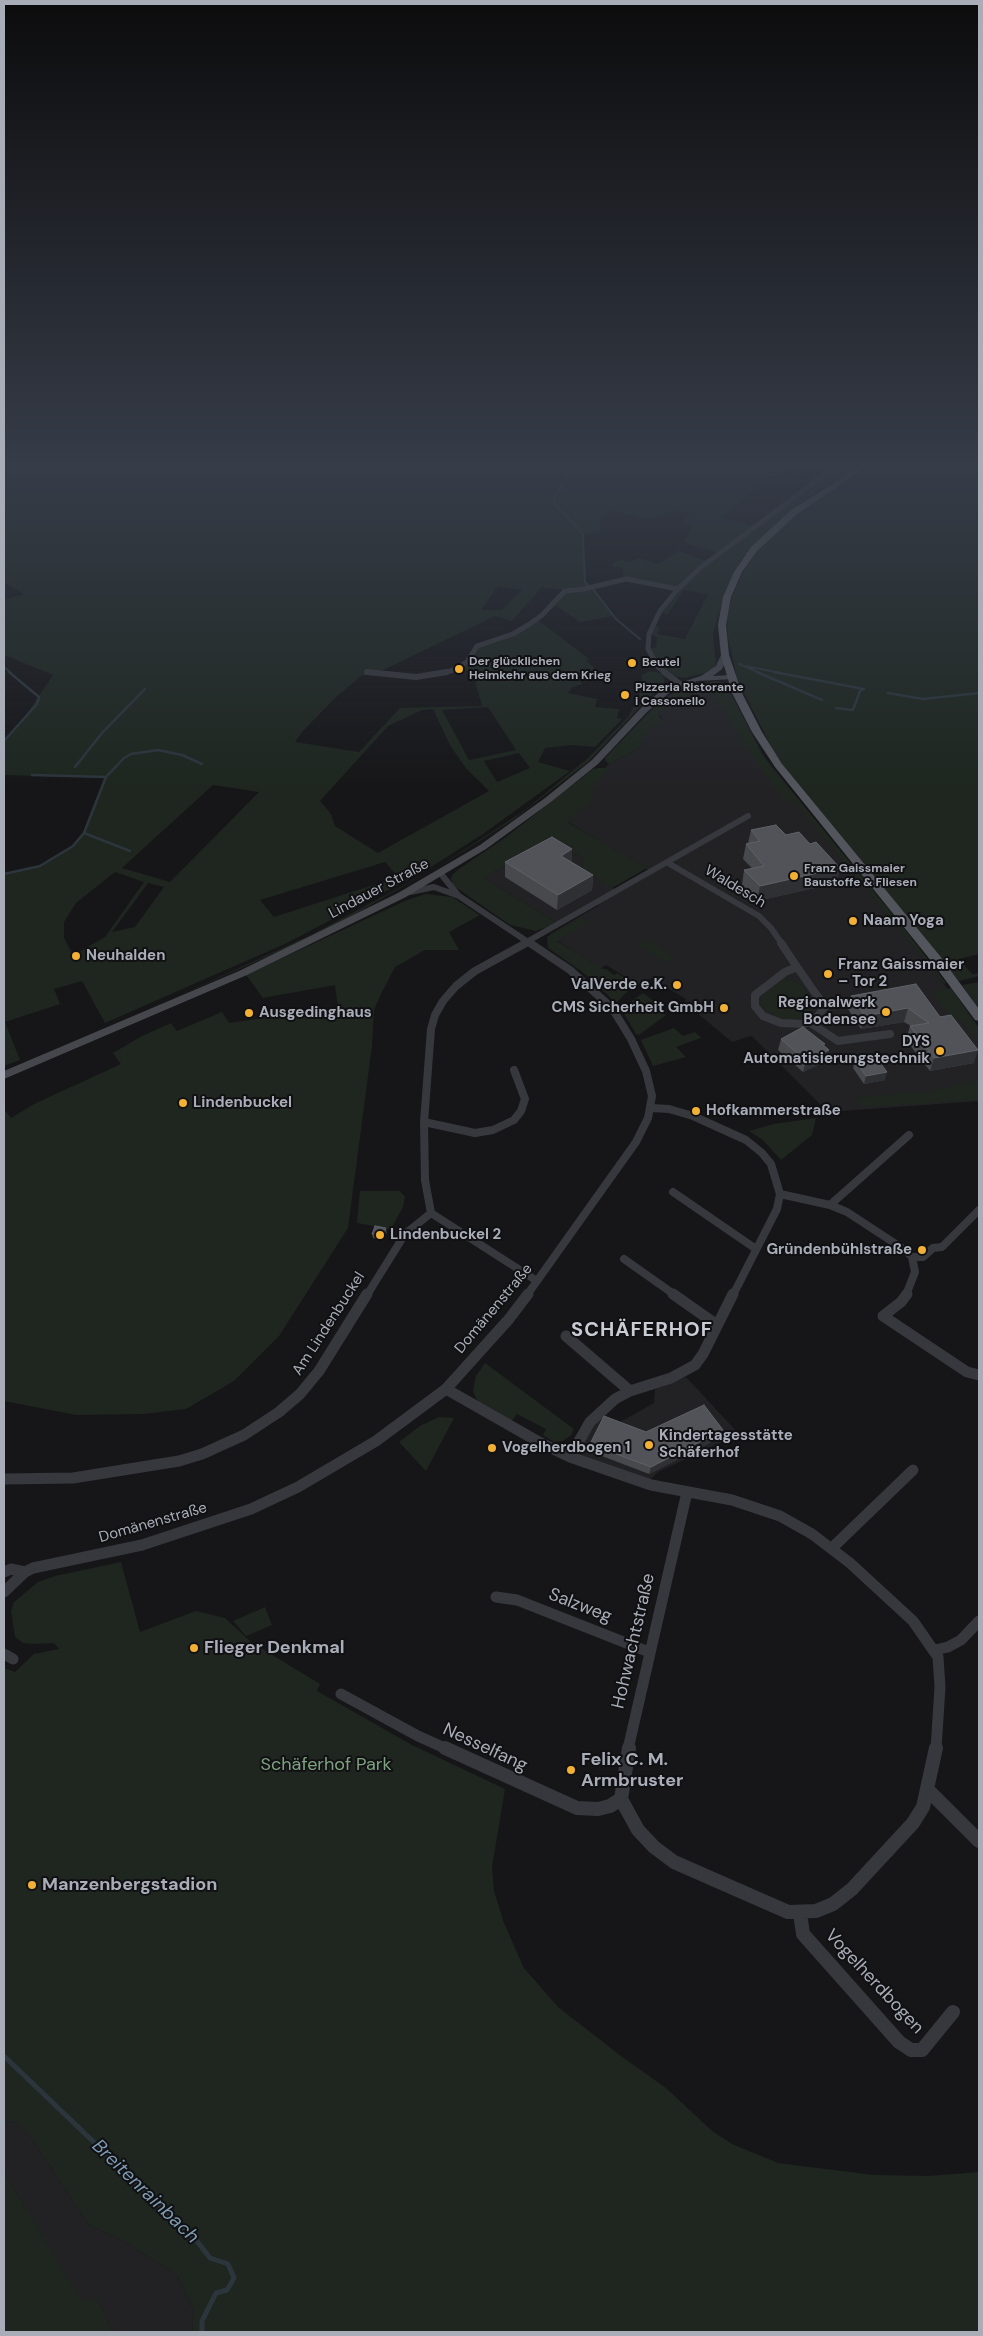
<!DOCTYPE html>
<meta charset="utf-8">
<style>
body{margin:0}
#map{position:relative;width:983px;height:2336px;overflow:hidden;background:#161618;font-family:"DM Sans",sans-serif}
canvas{display:block}
.frame{position:absolute;inset:0;border:5px solid #a8adb8;pointer-events:none}
</style>
<div id="map">
<canvas width="983" height="2336"></canvas>
<div class="frame"></div>
</div>
<script>
const ctx = document.querySelector('canvas').getContext('2d');
ctx.lineJoin = 'round';
function paint(path, color) { ctx.fillStyle = color; ctx.fill(path, 'evenodd'); }
const toPath = rows => new Path2D(rows.map(r => 'M' + r).join(''));
function strokePath(path, color, width, dash) { ctx.strokeStyle = color; ctx.lineWidth = width; ctx.lineCap = dash ? 'butt' : 'round'; ctx.setLineDash(dash || []); ctx.stroke(path); }
function write(font, color, halo, rows, align = 'center') {
  ctx.font = font + ' "DM Sans",sans-serif'; ctx.lineWidth = 4; ctx.setLineDash([]); ctx.textBaseline = 'middle'; ctx.strokeStyle = halo; ctx.fillStyle = color; for (const [text, x, y, turn = 0] of rows) {
    ctx.save(); ctx.translate(x, y); ctx.rotate((+turn || 0) * Math.PI / 180); ctx.textAlign = isNaN(turn) ? turn : align; if (halo) ctx.strokeText(text, 0, 0); ctx.fillText(text, 0, 0); ctx.restore();
  }
}
const built = toPath([
 [706,687,719,693,792,798,944,984,979,1033,979,1101,828,1112,754,1038,751,1036,732,1042,685,1003,686,999,651,978,639,985,606,965,600,969,549,935,599,905,595,902,557,923,484,878,549,839,583,858,582,869,619,892,652,872,551,812,598,776,609,764,642,747,640,738,645,730,663,720,657,712],
 [686,1377,739,1434,658,1472,650,1480,574,1454,596,1416,615,1425,654,1403,655,1389],
 [4,2120,17,2123,31,2137,89,2225,122,2240,176,2274,194,2311,192,2332,113,2332,97,2299,82,2302,4,2172]
]);
const green = toPath([
 [4,463,772,463,779,467,798,463,776,473,808,481,828,468,807,463,841,463,809,484,769,475,722,518,755,526,717,553,683,542,691,531,690,526,681,522,689,513,674,511,653,519,609,511,600,519,601,532,584,534,585,581,591,587,564,590,542,587,512,621,495,616,379,672,361,676,334,699,302,732,295,742,359,752,400,708,482,706,472,671,454,670,460,668,475,649,538,620,589,659,586,661,595,668,578,680,583,684,572,687,568,693,597,699,595,707,619,709,617,718,622,719,595,747,573,745,545,748,538,762,570,771,483,834,423,872,287,943,105,1023,82,981,54,989,60,1004,5,1022,20,1060,4,1066,4,875,40,866,71,847,83,832,104,778,4,775,4,742,20,724,53,675,4,655,4,600,24,594,4,582],
 [498,586,522,590,502,610,481,610],
 [488,707,516,750,469,760,442,710],
 [433,709,450,745,465,767,489,791,378,853,335,826,331,814,320,801,388,726,422,710],
 [519,753,530,768,497,782,484,761],
 [213,785,259,792,170,882,122,868],
 [385,862,398,877,274,917,260,900],
 [115,872,144,882,105,937,79,952,71,951,64,938,64,922,76,903],
 [148,883,164,887,135,927,112,932],
 [848,463,865,463,817,492,789,513,754,545,740,561,724,594,713,633,716,666,714,668,706,673,683,678,675,676,661,668,652,654,651,648,656,647,657,637,651,634,654,626,660,627,657,634,685,639,708,594,684,590,668,614,662,613,681,589,695,575,786,506],
 [874,463,979,463,979,954,959,959,972,974,979,973,979,976,959,981,791,777,774,752,744,693,737,678,728,637,727,619,732,597,743,572,758,550,786,523,811,503],
 [679,551,706,561,678,586,624,580,623,568,610,566,619,559,629,562,638,558,658,564],
 [594,588,613,616,580,622,553,604,565,592],
 [650,671,660,673,665,678,663,687,648,698,589,761,513,820,429,873,525,810,589,757,628,717,639,697,643,683,641,675],
 [715,681,723,683,728,688,764,757,903,927,946,983,944,984,792,799,786,802,745,747,733,724,715,697,710,693,702,689,658,712,660,718,664,720,646,730,650,733,641,738,642,747,609,764,606,761,605,758,660,701,685,686],
 [598,768,605,768,610,770,593,785,592,800,567,822,647,868,612,888,582,869,583,858,549,839,484,878,557,923,536,931,510,925,454,886,451,880,452,875,459,869,506,837,593,769],
 [423,875,355,914,291,946,167,1001,313,934],
 [426,894,452,897,480,915,449,932,459,950,425,950,395,967,382,992,374,1010,372,1046,348,1228,279,1336,234,1381,186,1409,143,1414,76,1415,4,1401,4,1109,11,1118,34,1104,121,1064,113,1053,142,1036,171,1023,177,1031,222,1012,229,1023,338,1007,335,985,263,998,246,975,407,900],
 [581,918,588,922,557,941,600,968,606,969,614,975,617,973,635,984,616,1003,585,974,548,948,547,937],
 [647,940,675,957,666,963,638,945],
 [784,979,800,983,813,1002,812,1010,803,1018,792,1020,777,1018,759,1004,764,991],
 [979,982,979,1009,962,985],
 [951,988,979,1028,979,1042,962,1020,954,1021,932,992],
 [643,993,658,1004,654,1007,666,1015,639,1035,636,1034,621,1009],
 [674,1028,683,1036,695,1032,701,1038,676,1047,686,1057,653,1066,641,1040],
 [979,1080,979,1100,864,1107,858,1105,856,1098,910,1092,923,1093],
 [816,1118,812,1135,781,1160,763,1140,749,1131,774,1124],
 [360,1191,400,1191,405,1197,403,1207,391,1229,357,1223],
 [485,1363,574,1429,571,1435,563,1441,554,1442,543,1435,546,1429,517,1414,511,1422,479,1405,473,1391,476,1376],
 [439,1417,454,1418,426,1471,399,1442,420,1426],
 [121,1562,140,1632,196,1611,225,1618,251,1642,320,1684,317,1691,412,1745,505,1789,492,1867,494,1891,504,1923,524,1968,558,2007,621,2056,666,2088,711,2130,732,2144,778,2163,874,2175,929,2176,979,2172,979,2332,192,2332,194,2311,176,2274,122,2240,89,2225,31,2137,17,2123,4,2120,4,1668,15,1672,34,1654,59,1649,54,1643,33,1644,23,1643,15,1637,11,1611,14,1602,38,1582,55,1576],
 [265,1607,272,1625,246,1636,233,1621],
 [4,2172,82,2301,97,2299,113,2332,4,2332]
]);
const streamFar2 = toPath([
 [574,463,555,496,554,503,582,533],
 [583,535,585,582,589,586],
 [593,589,616,619,640,639],
 [739,664,760,673],
 [745,666,781,673],
 [4,667,11,673]
]);
const streamFar1 = toPath([
 [757,672,822,700],
 [774,672,864,689],
 [888,693,923,699,979,693],
 [836,708,853,710,860,691,864,689],
 [4,741,37,704,39,697,9,672],
 [75,767,102,733,145,689],
 [32,775,106,777],
 [84,833,130,851],
 [4,874,40,866,73,846,84,833,106,777,124,758,131,754,158,750,182,755,202,764]
]);
const stream = toPath([
 [5,2057,196,2240,210,2258,228,2264,234,2278,227,2290,216,2293,202,2321,202,2332]
]);
const minorFar4 = toPath([
 [367,672,376,673],
 [440,673,451,671,467,662,477,646,513,634,528,625,541,616,565,591,584,589,626,579,678,589],
 [666,673,658,667,648,649,649,634,660,611,678,589,700,568,819,479,845,463]
]);
const minorFar3 = toPath([
 [367,672,416,677,447,672],
 [664,672,680,684],
 [668,863,759,916,771,928,782,944],
 [441,874,458,895],
 [410,892,434,887,459,896,531,944],
 [523,944,748,816]
]);
const minorFar2 = toPath([
 [781,943,797,967],
 [797,967,825,1007,817,1017,804,1024,781,1023,763,1016,755,1006,755,995,785,972,797,967],
 [809,1022,838,1041,890,1034],
 [651,1108,669,1109,693,1116,746,1140,762,1153,771,1164,780,1194,777,1209,733,1295],
 [424,1122,475,1133,493,1130,514,1120,521,1111,525,1099,514,1070],
 [673,1192,756,1249],
 [780,1194,830,1205,847,1212,905,1250,912,1257,915,1272,906,1295],
 [830,1205,909,1135],
 [431,1213,537,1281],
 [912,1257,923,1257,933,1248,942,1247,979,1210],
 [624,1259,675,1295],
 [367,1295,405,1234,431,1213,425,1180,424,1122,431,1029,435,1015,443,1001,456,986,475,971,526,943],
 [527,1295,636,1142,648,1118,652,1096,646,1071,631,1039,612,1008,570,970,530,943]
]);
const minorFar1 = toPath([
 [673,1294,717,1325],
 [907,1294,901,1302,883,1316,967,1372,979,1375],
 [566,1336,630,1391],
 [446,1389,539,1442,570,1457,651,1485,732,1500,780,1516,812,1534,850,1563,913,1621,938,1657,940,1687,936,1749],
 [570,1457,590,1422,615,1399,630,1391,671,1378,695,1365,703,1354,733,1294],
 [4,1479,73,1478,179,1461,202,1454,244,1435,279,1412,300,1394,319,1371,367,1294],
 [832,1548,913,1470],
 [4,1572,11,1569,25,1572],
 [4,1592,25,1572,33,1568,142,1545,251,1509,298,1487,376,1441,446,1389,509,1319,528,1294],
 [496,1597,517,1600,649,1652],
 [935,1650,948,1647,961,1640,979,1621],
 [4,1654,13,1659],
 [341,1694,418,1736,447,1749],
 [628,1749,687,1492]
]);
const minor = toPath([
 [445,1748,577,1808,598,1809,610,1806,621,1799],
 [928,1790,979,1841],
 [621,1799,638,1830,654,1847,674,1862,788,1912,816,1911,833,1904,852,1889,913,1823,923,1807,936,1748],
 [621,1799,629,1748],
 [800,1913,803,1934,899,2042,911,2050,922,2050,953,2012]
]);
const secondary = toPath([
 [722,653,729,655,722,669,713,676,731,675,734,675,734,679,697,681,670,692,647,712,598,764,551,802,486,849,406,897,247,975,4,1079,4,1071,239,971,398,893,480,845,545,798,592,760,641,708,664,688,701,676,716,666,722,653]
]);
const primary = toPath([
 [865,463,872,463,796,515,757,551,742,572,731,597,726,625,729,655,742,693,762,732,782,764,940,956,979,1009,979,1021,975,1020,932,962,775,767,752,732,732,693,721,655,718,625,723,597,734,572,751,547,790,511,865,463]
]);
const wall = toPath([
 [751,830,786,835,837,883,757,901,742,885,744,870,752,868,743,859,746,844,748,843],
 [505,862,572,862,593,875,592,890,557,910,505,877],
 [916,984,974,1063,930,1071,906,1040,910,1026,911,1026,904,1022,861,1029,848,1009,851,996],
 [781,1039,825,1044,824,1046,829,1050,826,1061,803,1072,778,1050],
 [855,1060,885,1080,864,1084,853,1068],
 [387,1232,383,1240,373,1238,372,1234],
 [646,1432,721,1437,649,1474,589,1451,590,1444]
]);
const shadedWall = toPath([
 [572,849,572,864,561,856],
 [840,868,837,883,757,901,760,886],
 [593,875,592,890,557,910,558,895],
 [908,1008,904,1022,861,1029,865,1016],
 [822,1044,825,1044,823,1053,829,1050,826,1061,803,1072,806,1061],
 [978,1050,974,1063,930,1071,934,1058],
 [887,1072,885,1080,864,1084,866,1076],
 [386,1228,387,1232,383,1240,383,1236],
 [723,1430,721,1437,649,1474,651,1467]
]);
const building = toPath([
 [776,825,786,835,799,832,810,844,816,842,840,868,760,886,744,870,764,866,746,844,760,841,751,830,776,825],
 [552,837,572,849,561,856,593,875,558,895,505,862,552,837],
 [916,984,940,1017,951,1015,978,1050,934,1058,910,1026,929,1023,908,1008,865,1016,851,996,916,984],
 [803,1027,825,1044,822,1044,829,1050,806,1061,781,1039,803,1027],
 [875,1056,887,1072,866,1076,855,1060,875,1056],
 [375,1226,386,1228,383,1236,372,1234,375,1226],
 [704,1405,723,1430,651,1467,590,1444,604,1416,646,1432,704,1405]
]);
const markers = [
 [632,663,5,"#f2b134"],
 [459,669,5,"#f2b134"],
 [625,695,5,"#f2b134"],
 [794,876,5,"#f2b134"],
 [853,921,5,"#f2b134"],
 [76,956,5,"#f2b134"],
 [828,974,5,"#f2b134"],
 [677,985,5,"#f2b134"],
 [724,1008,5,"#f2b134"],
 [886,1012,5,"#f2b134"],
 [249,1013,5,"#f2b134"],
 [940,1051,5,"#f2b134"],
 [183,1103,5,"#f2b134"],
 [696,1111,5,"#f2b134"],
 [380,1235,5,"#f2b134"],
 [922,1250,5,"#f2b134"],
 [649,1445,5,"#f2b134"],
 [492,1448,5,"#f2b134"],
 [194,1648,5,"#f2b134"],
 [571,1770,5,"#f2b134"],
 [32,1885,5,"#f2b134"]
];
const farPoinames = [
 ["Der glücklichen",469,662],
 ["Heimkehr aus dem Krieg",469,676],
 ["Beutel",642,663],
 ["Pizzeria Ristorante",635,688],
 ["i Cassonello",635,702],
 ["Franz Gaissmaier",804,869],
 ["Baustoffe & Fliesen",804,883]
];
const streetNames = [
 ["Waldesch",735,887,31],
 ["Lindauer Straße",379,889,-28],
 ["Domänenstraße",494,1309,-50],
 ["Am Lindenbuckel",329,1324,-57],
 ["Domänenstraße",153,1523,-16]
];
const poiNames = [
 ["Naam Yoga",863,921],
 ["Neuhalden",86,956],
 ["Franz Gaissmaier",838,965],
 ["– Tor 2",838,982],
 ["ValVerde e.K.",667,985,"right"],
 ["Regionalwerk",876,1003,"right"],
 ["Bodensee",876,1020,"right"],
 ["CMS Sicherheit GmbH",714,1008,"right"],
 ["Ausgedinghaus",259,1013],
 ["DYS",930,1042,"right"],
 ["Automatisierungstechnik",930,1059,"right"],
 ["Lindenbuckel",193,1103],
 ["Hofkammerstraße",706,1111],
 ["Lindenbuckel 2",390,1235],
 ["Gründenbühlstraße",912,1250,"right"],
 ["Kindertagesstätte",659,1436],
 ["Schäferhof",659,1453],
 ["Vogelherdbogen 1",502,1448]
];
const nearStreetnames = [
 ["Salzweg",580,1606,21],
 ["Hohwachtstraße",634,1641,-77],
 ["Nesselfang",485,1748,25],
 ["Vogelherdbogen",874,1982,47]
];
const nearPoinames = [
 ["Flieger Denkmal",204,1648],
 ["Felix C. M.",581,1760],
 ["Armbruster",581,1781],
 ["Manzenbergstadion",42,1885]
];
const nearParknames = [
 ["Schäferhof Park",326,1765]
];
const nearWaternames = [
 ["Breitenrainbach",145,2192,44]
];
const districtNames = [
 ["SCHÄFERHOF",642,1331]
];
paint(built, '#222225');
paint(green, '#1e261f');
strokePath(streamFar2, '#2c353c', 2);
strokePath(streamFar1, '#2c353c', 2.5);
strokePath(stream, '#2c353c', 5);
strokePath(minorFar4, '#37383d', 5);
strokePath(minorFar3, '#37383d', 6);
strokePath(minorFar2, '#37383d', 8);
strokePath(minorFar1, '#37383d', 11);
strokePath(minor, '#37383d', 14);
paint(secondary, '#45474d');
paint(primary, '#53555c');
paint(wall, '#47494d');
paint(shadedWall, '#2f3033');
paint(building, '#525359');
strokePath(building, '#5f6168', 1);
const sky = ctx.createLinearGradient(0, 0, 0, 790);
sky.addColorStop(0, '#0c0c0d');
sky.addColorStop(0.59, '#363c48');
sky.addColorStop(1, '#363c4800');
ctx.fillStyle = sky;
ctx.fillRect(0, 0, 983, 790);
for (const [x, y, r, color] of markers) { const dot = new Path2D(); dot.arc(x, y, r, 0, 2 * Math.PI); ctx.fillStyle = color; ctx.fill(dot); strokePath(dot, '#111113', 2); }
write('bold 12px', '#a8adb8', '#111113', farPoinames, 'left');
write('15px', '#a8adb8', '#111113', streetNames);
write('bold 15px', '#a8adb8', '#111113', poiNames, 'left');
write('18px', '#a8adb8', '#111113', nearStreetnames);
write('bold 18px', '#a8adb8', '#111113', nearPoinames, 'left');
write('18px', '#7fa381', '#111113', nearParknames);
write('italic 19px', '#7f9bb3', '#111113', nearWaternames);
ctx.letterSpacing = '1px';
write('bold 20px', '#c9ccd4', '#111113', districtNames);
ctx.letterSpacing = '0px';
</script>
